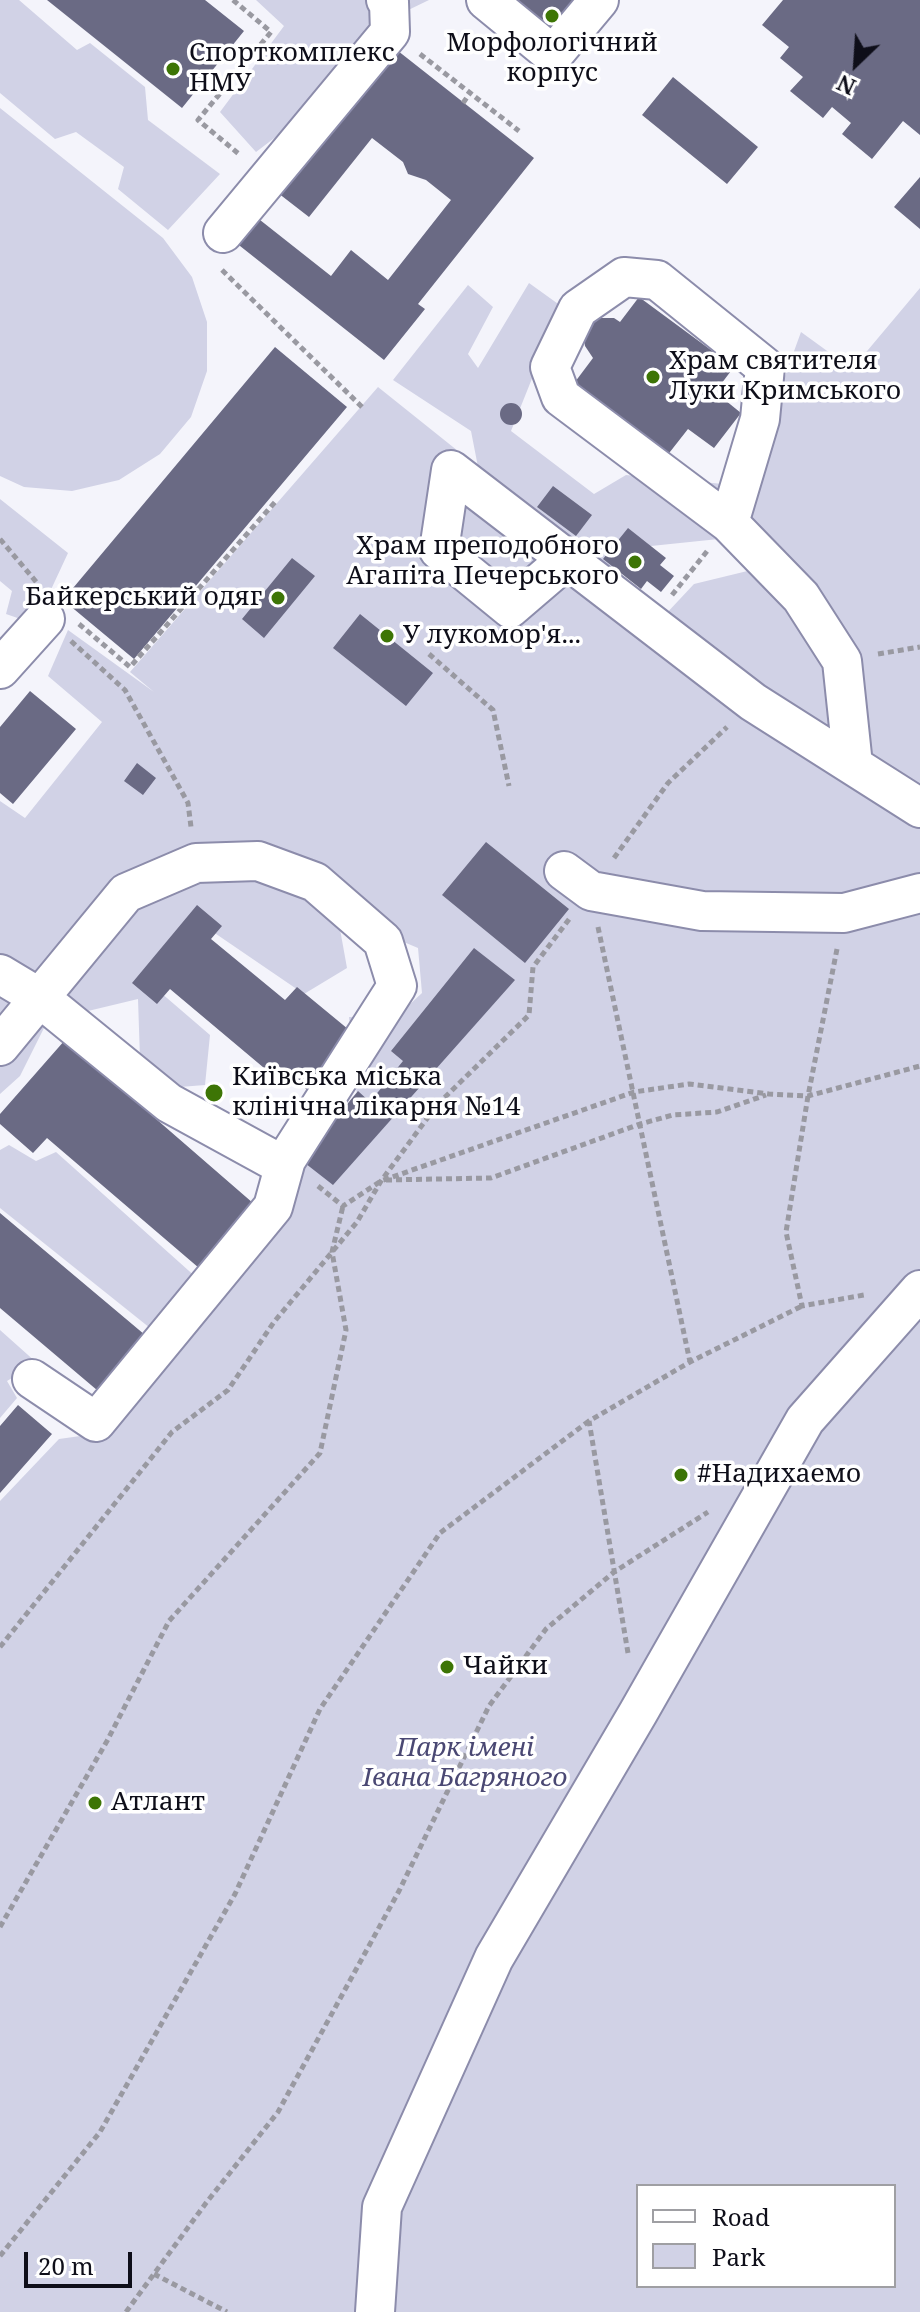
<!DOCTYPE html>
<meta charset="utf-8">
<style>
body{margin:0}
#map{position:relative;width:920px;height:2312px;overflow:hidden;background:#f4f4fb;font-family:"Noto Serif",serif}
canvas{display:block}
.legend{position:absolute;left:636px;top:2184px;width:260px;height:104px;box-sizing:border-box;background:#fff;border:2px solid #9f9fa3;margin:0;padding:10px 14px;list-style:none;font-size:24px;color:#0e0e19}
.legend li{display:flex;align-items:center;gap:16px;height:40px}
.legend b{width:40px;border:2px solid #9f9fa3}
.north{position:absolute;left:816px;top:24px;width:80px;height:80px;-webkit-text-stroke:6px #fff;paint-order:stroke;rotate:205deg;font-size:22px;font-weight:700;line-height:32px;text-align:center;color:#0e0e19}
.north::after{content:'';display:block;margin:auto;width:28px;height:36px;background:#0e0e19;clip-path:polygon(50% 0,100% 100%,50% 72%,0 100%)}
.scale{position:absolute;left:24px;top:2252px;width:108px;height:36px;box-sizing:border-box;border:4px solid #0e0e19;border-top:0;padding-left:10px;font-size:24px;line-height:28px;white-space:nowrap;color:#0e0e19;-webkit-text-stroke:6px #fff;paint-order:stroke}
</style>
<div id="map">
<canvas width="920" height="2312"></canvas>
<ul class="legend">
<li><b style="height:10px;background:#fff"></b>Road</li>
<li><b style="height:22px;background:#d1d2e6"></b>Park</li>
</ul>
<div class="north">N</div>
<div class="scale">20 m</div>
</div>
<script>
const ctx = document.querySelector('canvas').getContext('2d');
ctx.lineJoin = 'round';
function paint(path, color) { ctx.fillStyle = color; ctx.fill(path, 'evenodd'); }
const toPath = rows => new Path2D(rows.map(r => 'M' + r).join(''));
function strokePath(path, color, width, dash) { ctx.strokeStyle = color; ctx.lineWidth = width; ctx.lineCap = dash ? 'butt' : 'round'; ctx.setLineDash(dash || []); ctx.stroke(path); }
function write(font, color, halo, rows, align = 'center') {
  ctx.font = font + ' "Noto Serif",serif'; ctx.lineWidth = 7; ctx.setLineDash([]); ctx.textBaseline = 'middle'; ctx.strokeStyle = halo; ctx.fillStyle = color; for (const [text, x, y, turn = 0] of rows) {
    ctx.save(); ctx.translate(x, y); ctx.rotate((+turn || 0) * Math.PI / 180); ctx.textAlign = isNaN(turn) ? turn : align; if (halo) ctx.strokeText(text, 0, 0); ctx.fillText(text, 0, 0); ctx.restore();
  }
}
const green = toPath([
 [0,0,19,0,77,50,90,43,145,87,148,120,220,174,168,230,118,189,124,167,76,132,55,139,0,93],
 [256,0,429,0,367,30,302,117,256,152,220,112,284,26],
 [0,108,163,238,192,277,207,322,207,371,191,417,160,454,119,480,72,491,24,487,0,476],
 [529,283,561,306,511,431,594,494,626,475,745,486,801,332,852,369,920,288,920,2312,0,2312,0,1501,59,1439,102,1433,261,1238,307,1110,359,1116,349,1017,393,1020,422,993,418,948,387,935,280,860,230,841,178,857,246,875,298,885,338,918,347,968,304,994,200,923,153,986,210,1035,205,1085,167,1088,140,1059,138,999,88,1011,0,959,0,801,25,818,102,722,48,676,68,630,154,692,130,672,378,387,478,467,471,431,393,380,468,285,493,307,468,354,478,368],
 [767,534,768,566,694,584,664,616,607,570,618,573,651,546],
 [638,2186,894,2186,894,2286,638,2286],
 [0,499,68,553,35,624,6,614,12,591,0,581],
 [0,990,45,1026,20,1076,0,1094],
 [9,1145,36,1161,56,1152,198,1279,150,1328,0,1208,0,1150],
 [0,1330,37,1363,7,1381,17,1398,0,1418]
]);
const building = toPath([
 [47,0,205,0,244,31,182,108],
 [517,0,581,0,555,31],
 [783,0,920,0,920,135,903,121,872,159,842,134,851,123,832,107,823,118,790,91,803,77,780,58,789,47,762,25],
 [393,47,534,158,418,304,425,309,384,360,235,242,255,216,331,276,351,250,388,280,451,200,426,180,408,174,403,162,372,138,309,217,278,193],
 [673,77,758,147,727,184,642,115],
 [920,177,920,229,894,207],
 [639,297,734,367,715,392,741,413,714,448,688,429,666,457,572,386,593,358,585,346,584,339,588,326,600,318,614,318,620,322],
 [275,347,347,407,134,659,63,600],
 '500 414a11 11 0 1 1 22 0a11 11 0 1 1-22 0Z',
 [553,486,592,515,576,536,537,507],
 [628,528,666,558,660,565,674,576,661,592,647,581,641,589,603,559],
 [292,558,315,576,264,638,242,619],
 [360,614,433,673,406,706,333,648],
 [30,691,76,729,13,804,0,793,0,727],
 [137,763,156,778,143,795,124,781],
 [486,842,569,909,525,963,442,895],
 [197,905,222,926,211,939,285,1000,297,987,354,1034,307,1090,277,1065,270,1073,170,989,157,1004,132,983],
 [474,948,515,980,333,1185,301,1160,358,1091,370,1102,403,1061,391,1051],
 [65,1040,261,1210,206,1274,47,1138,33,1153,0,1124,0,1114],
 [0,1213,151,1340,104,1396,0,1308],
 [18,1405,52,1434,0,1493,0,1426]
]);
const path = toPath([
 [233,0,271,32,198,120,240,155],
 [420,54,519,131],
 [463,103,470,93],
 [222,270,362,407],
 [801,359,823,354],
 [0,539,38,584],
 [672,595,708,550],
 [79,624,130,667,275,502],
 [71,641,125,690,188,803,191,827],
 [429,654,493,710,509,786],
 [878,654,920,647],
 [614,858,668,783,727,727],
 [598,927,690,1362],
 [837,949,808,1096,786,1232,802,1306,864,1295],
 [386,1180,491,1178,640,1124,673,1115,717,1112,766,1095],
 [318,1186,343,1206,381,1181,634,1092,689,1084,769,1094,808,1096,920,1066],
 [0,1647,172,1432,228,1390,274,1322,357,1222,381,1181,437,1105,529,1015,533,967,570,918],
 [628,1653,589,1421,690,1362,802,1306],
 [0,1927,107,1741,169,1621,320,1453,346,1330,332,1252,343,1206],
 [0,2256,100,2132,235,1894,320,1709,440,1533,589,1421],
 [154,2274,227,2312],
 [126,2312,206,2203,278,2112,399,1891,489,1706,546,1629,614,1572,708,1512]
]);
const minor = toPath([
 [486,0,553,55,599,0],
 [223,233,390,32,389,2,386,0],
 [729,523,760,419,765,367,657,280,624,277,578,309,550,367,561,397,729,523,801,597,842,661,853,765],
 [566,560,510,608,439,550,451,470,753,702,920,808],
 [0,669,45,619],
 [564,871,591,891,702,911,844,913,920,893],
 [0,974,40,998,169,1103,284,1166],
 [0,1046,126,893,196,863,258,861,315,882,383,941,397,986,286,1160,273,1207,96,1422,32,1379],
 [375,2312,382,2207,494,1958,638,1713,805,1420,920,1290]
]);
const markers = [
 [552,16,8,"#3d7505"],
 [173,69,8,"#3d7505"],
 [653,377,8,"#3d7505"],
 [635,562,8,"#3d7505"],
 [278,598,8,"#3d7505"],
 [387,636,8,"#3d7505"],
 [214,1093,10,"#3d7505"],
 [681,1475,8,"#3d7505"],
 [447,1667,8,"#3d7505"],
 [95,1803,8,"#3d7505"]
];
const poiNames = [
 ["Морфологічний",552,44,"center"],
 ["корпус",552,74,"center"],
 ["Спорткомплекс",189,54],
 ["НМУ",189,84],
 ["Храм святителя",669,362],
 ["Луки Кримського",669,392],
 ["Храм преподобного",619,547,"right"],
 ["Агапіта Печерського",619,577,"right"],
 ["Байкерський одяг",262,598,"right"],
 ["У лукомор'я...",403,636],
 ["Київська міська",232,1078],
 ["клінічна лікарня №14",232,1108],
 ["#Надихаемо",697,1475],
 ["Чайки",463,1667],
 ["Атлант",111,1803]
];
const parkNames = [
 ["Парк імені",465,1749],
 ["Івана Багряного",465,1779]
];
paint(green, '#d1d2e6');
paint(building, '#6a6a84');
strokePath(minor, '#8c8cab', 42);
strokePath(path, '#9999a1', 5, [6, 4]);
strokePath(minor, '#fff', 38);
for (const [x, y, r, color] of markers) { const dot = new Path2D(); dot.arc(x, y, r, 0, 2 * Math.PI); ctx.fillStyle = color; ctx.fill(dot); strokePath(dot, '#fff', 3); }
write('26px', '#0e0e19', '#fff', poiNames, 'left');
write('italic 26px', '#4a4873', '#fff', parkNames);
</script>
